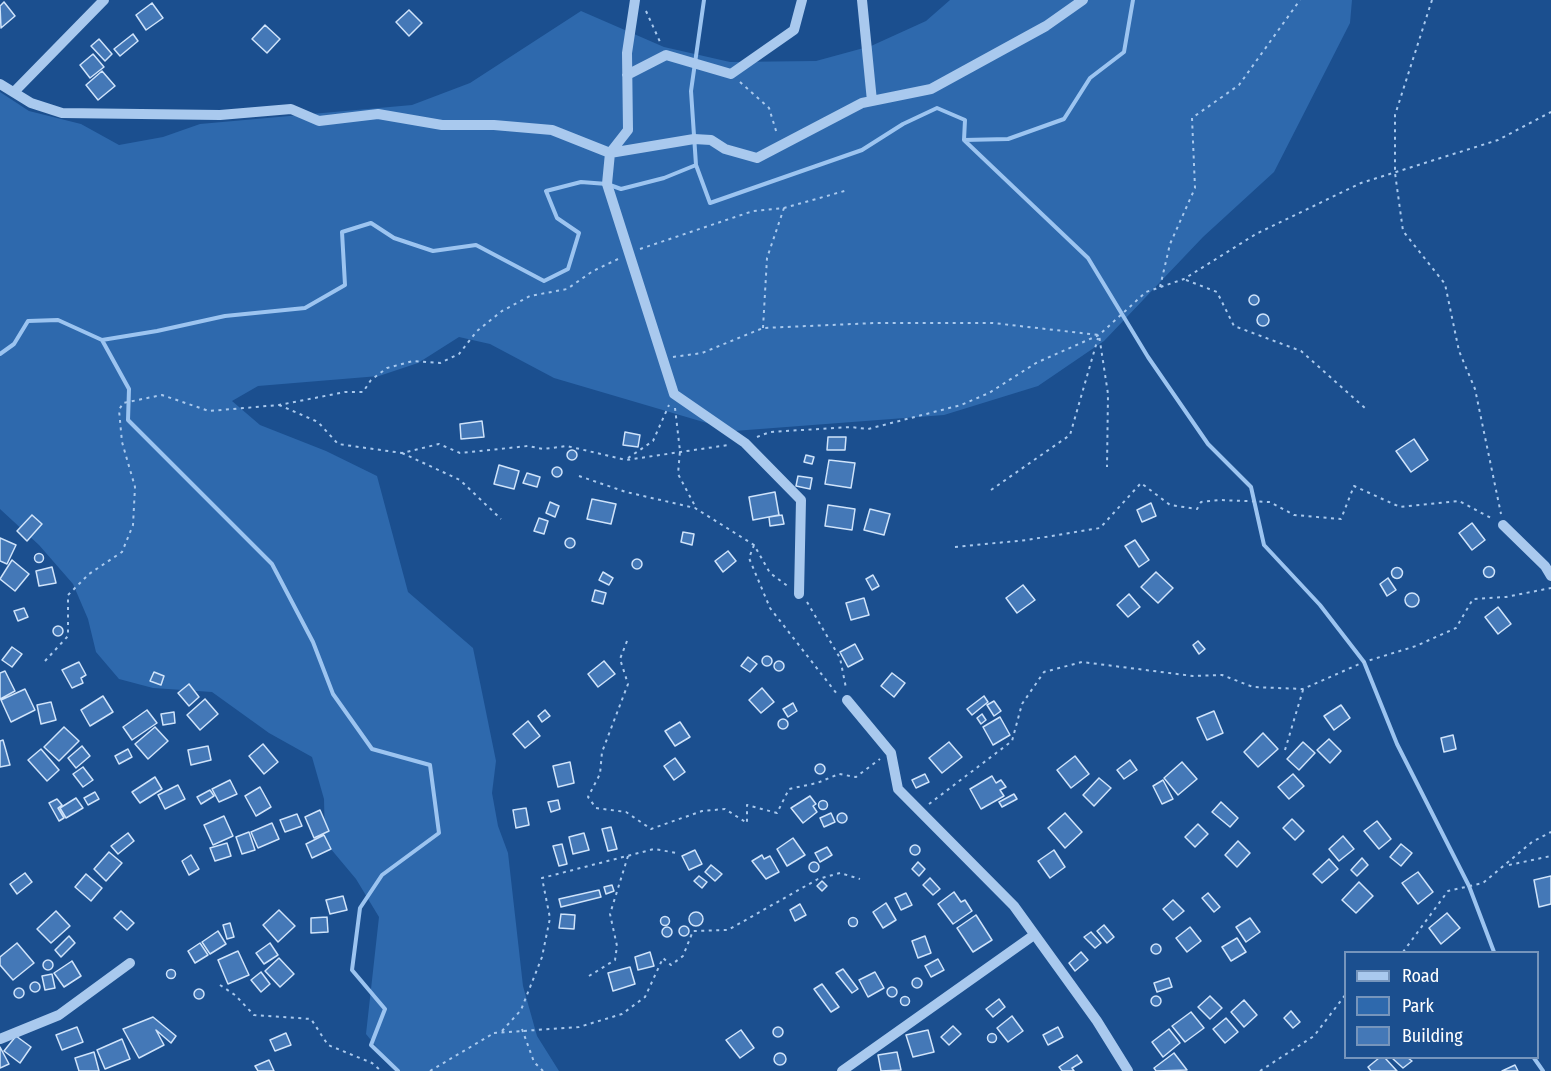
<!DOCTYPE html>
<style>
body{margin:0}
#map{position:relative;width:1551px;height:1071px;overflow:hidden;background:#1b4f8f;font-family:"Fira Sans Condensed",sans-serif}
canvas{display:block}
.legend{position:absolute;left:1344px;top:951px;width:195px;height:108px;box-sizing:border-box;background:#1b4f8f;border:2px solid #7695bc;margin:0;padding:8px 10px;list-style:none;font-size:18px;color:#fff}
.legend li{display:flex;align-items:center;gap:12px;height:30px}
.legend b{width:30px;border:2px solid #7695bc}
</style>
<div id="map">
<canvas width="1551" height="1071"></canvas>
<ul class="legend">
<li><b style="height:8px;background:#a9c9ee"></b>Road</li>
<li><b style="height:16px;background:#2e69ad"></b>Park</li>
<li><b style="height:16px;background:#4478b7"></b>Building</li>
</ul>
</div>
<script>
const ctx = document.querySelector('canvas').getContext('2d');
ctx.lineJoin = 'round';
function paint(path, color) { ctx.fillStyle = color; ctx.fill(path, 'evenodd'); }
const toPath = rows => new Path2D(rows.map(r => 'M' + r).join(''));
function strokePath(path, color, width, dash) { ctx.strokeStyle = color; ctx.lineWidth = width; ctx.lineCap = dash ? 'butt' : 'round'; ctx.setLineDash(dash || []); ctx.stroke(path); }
const green = toPath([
 [950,0,1352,0,1350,23,1274,172,1203,237,1104,341,1038,386,944,415,734,431,554,378,490,344,459,337,418,363,379,376,258,386,232,401,260,425,326,451,377,476,408,592,473,648,496,761,492,793,498,826,508,853,523,986,537,1036,559,1071,396,1071,366,1034,379,917,356,879,325,842,324,799,312,757,269,733,212,692,153,688,119,679,96,652,88,619,73,584,39,545,0,509,0,92,29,111,81,124,119,145,163,137,200,124,412,105,470,83,581,11,664,47,730,62,816,61,871,46,926,21]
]);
const stream = toPath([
 [965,141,1088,258,1148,357,1208,444,1251,487,1264,545,1320,605,1364,662,1397,744,1469,886,1494,952],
 [696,165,691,91,704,0],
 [102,340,129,389,128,420,272,564,313,642,333,694,372,749,430,765,439,833,382,875,360,908,352,970,385,1009,371,1045,398,1071],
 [0,354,14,344,28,321,58,320,102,340,157,331,225,316,305,308,345,285,342,232,371,223,394,238,433,251,476,245,544,281,568,269,579,233,557,218,546,191,581,182,607,184,621,189,664,178,696,165,710,203,862,150,903,124,937,108,965,120,964,140,1008,139,1064,119,1090,78,1124,52,1133,0],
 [1534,1058,1543,1071]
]);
const building = toPath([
 [4,2,15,16,1,28,0,6,4,2],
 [152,3,163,18,146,30,136,15,152,3],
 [409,10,422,23,409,36,396,22,409,10],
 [265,25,280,39,267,53,252,39,265,25],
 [133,34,138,41,120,56,114,49,133,34],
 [99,39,112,54,105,61,91,46,99,39],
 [93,54,104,67,90,78,80,65,93,54],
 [102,71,115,86,98,100,86,85,102,71],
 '1249 300a5 5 0 1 1 10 0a5 5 0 1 1-10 0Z',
 '1257 320a6 6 0 1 1 12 0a6 6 0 1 1-12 0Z',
 [482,421,484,437,461,439,460,424,482,421],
 [625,432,640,435,638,447,623,445,625,432],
 [828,437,846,437,845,450,827,450,828,437],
 [1414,439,1428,460,1411,472,1396,451,1414,439],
 '567 455a5 5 0 1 1 10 0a5 5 0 1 1-10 0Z',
 [806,455,814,457,812,464,804,462,806,455],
 [829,460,855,463,851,488,825,484,829,460],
 [499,465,519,471,514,489,494,484,499,465],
 '552 472a5 5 0 1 1 10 0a5 5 0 1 1-10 0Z',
 [527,473,540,477,537,487,523,483,527,473],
 [798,476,812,478,810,489,796,486,798,476],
 [775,492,779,515,753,520,749,497,775,492],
 [592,499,616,504,611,524,587,519,592,499],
 [550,502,559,506,555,517,546,513,550,502],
 [1151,503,1156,516,1142,522,1137,510,1151,503],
 [828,505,855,509,852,530,825,526,828,505],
 [870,509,890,514,884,535,864,530,870,509],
 [32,515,42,524,27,541,17,531,32,515],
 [782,515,784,524,770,526,769,517,782,515],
 [539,518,548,521,544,534,534,531,539,518],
 [1472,523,1485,540,1472,550,1459,533,1472,523],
 [683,532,694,534,692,545,681,542,683,532],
 [0,538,16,545,7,564,0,561,0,538],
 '565 543a5 5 0 1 1 10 0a5 5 0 1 1-10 0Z',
 [1135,540,1149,560,1139,567,1125,546,1135,540],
 [728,551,736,561,723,572,715,561,728,551],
 '34.5 558a4.5 4.5 0 1 1 9 0a4.5 4.5 0 1 1-9 0Z',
 '632 564a5 5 0 1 1 10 0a5 5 0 1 1-10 0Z',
 [12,560,29,574,15,591,0,579,12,560],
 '1483.5 572a5.5 5.5 0 1 1 11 0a5.5 5.5 0 1 1-11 0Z',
 [52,567,56,583,39,586,36,571,52,567],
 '1391.5 573a5.5 5.5 0 1 1 11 0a5.5 5.5 0 1 1-11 0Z',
 [603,572,613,578,609,585,599,580,603,572],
 [1156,572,1173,588,1158,603,1141,587,1156,572],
 [873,575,879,586,872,590,866,579,873,575],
 [1388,578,1396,590,1387,596,1380,584,1388,578],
 [1023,585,1035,600,1017,613,1006,598,1023,585],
 [595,590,606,593,603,604,592,601,595,590],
 '1405 600a7 7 0 1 1 14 0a7 7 0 1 1-14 0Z',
 [1129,594,1140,607,1128,617,1117,605,1129,594],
 [864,598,869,615,851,620,846,603,864,598],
 [1498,607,1511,624,1498,634,1485,617,1498,607],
 [24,608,28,617,18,621,14,611,24,608],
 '53 631a5 5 0 1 1 10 0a5 5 0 1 1-10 0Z',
 [1198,641,1205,649,1199,654,1193,645,1198,641],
 [855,644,863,659,848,667,840,652,855,644],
 [12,647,22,654,12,667,2,660,12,647],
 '762 661a5 5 0 1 1 10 0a5 5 0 1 1-10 0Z',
 [748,657,757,664,750,672,741,666,748,657],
 [604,661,615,674,598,687,588,674,604,661],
 '774 666a5 5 0 1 1 10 0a5 5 0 1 1-10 0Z',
 [79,662,86,675,81,678,83,683,72,688,62,670,79,662],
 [5,671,15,691,0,699,0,673,5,671],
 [154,672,164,676,161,685,150,681,154,672],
 [892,673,905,683,894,697,881,686,892,673],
 [189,684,199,697,189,706,178,693,189,684],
 [762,688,774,702,761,713,749,700,762,688],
 [25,689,35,710,11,722,1,700,25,689],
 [103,696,113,712,90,726,81,710,103,696],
 [984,696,988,702,972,715,967,709,984,696],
 [205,699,218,714,200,730,187,715,205,699],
 [994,701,1001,711,994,716,987,705,994,701],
 [51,702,56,720,41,724,37,705,51,702],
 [793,703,797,711,788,717,783,709,793,703],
 [1341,705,1350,718,1334,730,1324,716,1341,705],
 [147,710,157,723,132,740,123,727,147,710],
 [545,710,550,716,542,722,538,716,545,710],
 [1214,711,1223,733,1207,740,1197,718,1214,711],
 [174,712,175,723,163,725,161,714,174,712],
 [982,714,986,720,981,724,977,718,982,714],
 [1000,717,1010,735,993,745,983,727,1000,717],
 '778 724a5 5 0 1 1 10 0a5 5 0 1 1-10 0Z',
 [528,721,540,736,525,748,513,734,528,721],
 [680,722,690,737,675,746,665,731,680,722],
 [64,727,79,741,59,761,44,747,64,727],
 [155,727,168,741,148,759,135,744,155,727],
 [1263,733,1278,749,1258,767,1244,752,1263,733],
 [1453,735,1456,749,1444,752,1441,738,1453,735],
 [1329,739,1341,751,1330,763,1317,750,1329,739],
 [3,740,10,765,0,767,0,741,3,740],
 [949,742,962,757,942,773,929,758,949,742],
 [1303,742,1315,753,1299,770,1287,759,1303,742],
 [263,744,278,762,264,774,249,756,263,744],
 [82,746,90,756,76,768,68,758,82,746],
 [208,746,211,760,191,765,188,750,208,746],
 [41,749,59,770,47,781,28,760,41,749],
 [128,749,132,757,119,764,115,756,128,749],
 [1075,756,1089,774,1071,788,1057,770,1075,756],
 [675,758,685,772,674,780,664,766,675,758],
 [1130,760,1137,770,1124,779,1117,770,1130,760],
 [570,762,574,783,558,787,553,766,570,762],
 [1182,762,1197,779,1178,795,1164,778,1182,762],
 '815 769a5 5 0 1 1 10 0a5 5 0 1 1-10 0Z',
 [83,767,93,780,83,787,73,774,83,767],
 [925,774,929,782,916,788,912,780,925,774],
 [1293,774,1304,786,1289,799,1278,787,1293,774],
 [992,776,996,783,1001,780,1006,787,1000,790,1004,796,981,809,970,789,992,776],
 [155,777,162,789,140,803,132,792,155,777],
 [1099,778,1111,788,1094,806,1083,795,1099,778],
 [230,780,237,794,219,802,212,789,230,780],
 [1163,780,1173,799,1162,804,1153,786,1163,780],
 [178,785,185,799,165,809,158,795,178,785],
 [260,787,271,807,256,816,245,796,260,787],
 [210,790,214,796,201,804,197,797,210,790],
 [95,792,99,799,88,805,84,798,95,792],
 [1014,794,1017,799,1002,807,999,802,1014,794],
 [810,796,816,804,813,806,817,812,803,823,791,808,810,796],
 [76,798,83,808,66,818,60,808,76,798],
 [57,799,62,805,58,808,64,818,59,821,49,803,57,799],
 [558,800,560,809,551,812,548,802,558,800],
 '818.5 805a4.5 4.5 0 1 1 9 0a4.5 4.5 0 1 1-9 0Z',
 [1221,802,1238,818,1230,827,1212,812,1221,802],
 [526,808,529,825,516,828,513,810,526,808],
 [320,810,329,831,314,838,305,817,320,810],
 [831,813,835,822,824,827,820,818,831,813],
 [1065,813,1082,832,1065,848,1048,828,1065,813],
 '837 818a5 5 0 1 1 10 0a5 5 0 1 1-10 0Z',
 [297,814,302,826,285,832,280,820,297,814],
 [224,816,233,836,213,845,204,825,224,816],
 [1292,819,1304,831,1295,840,1283,828,1292,819],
 [1377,821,1391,839,1379,849,1364,831,1377,821],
 [272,823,279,839,258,848,251,832,272,823],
 [1198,824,1208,834,1195,847,1185,837,1198,824],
 [611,827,617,849,608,851,602,829,611,827],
 [249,832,255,850,242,854,236,837,249,832],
 [128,833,134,841,118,854,111,846,128,833],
 [584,833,589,850,573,854,569,837,584,833],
 [324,835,331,849,312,858,306,844,324,835],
 [1343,836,1354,849,1339,861,1329,849,1343,836],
 [793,838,805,855,787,866,777,849,793,838],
 [1238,841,1250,853,1237,867,1225,855,1238,841],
 [227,843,231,856,215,861,210,848,227,843],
 [562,844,567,864,559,866,553,846,562,844],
 [1401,844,1412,853,1401,866,1390,857,1401,844],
 '910 850a5 5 0 1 1 10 0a5 5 0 1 1-10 0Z',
 [827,847,832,855,820,862,815,853,827,847],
 [695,850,702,864,689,870,682,856,695,850],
 [1054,850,1065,867,1050,878,1038,861,1054,850],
 [109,852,122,863,106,881,94,869,109,852],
 [191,855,199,869,189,875,182,861,191,855],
 [762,855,764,859,770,856,779,872,766,879,752,861,762,855],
 [1362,858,1368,865,1357,876,1351,870,1362,858],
 [1329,859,1338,869,1322,883,1313,874,1329,859],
 [918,862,925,869,919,876,912,869,918,862],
 '809 867a5 5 0 1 1 10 0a5 5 0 1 1-10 0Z',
 [711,865,722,874,715,881,705,872,711,865],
 [1418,872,1433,892,1418,904,1402,883,1418,872],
 [25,873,32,882,17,894,10,884,25,873],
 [86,874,102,888,91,901,75,887,86,874],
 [699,876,707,882,702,888,694,881,699,876],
 [1551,876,1551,904,1539,907,1534,880,1551,876],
 [930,878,940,889,933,895,923,885,930,878],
 [822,881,827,886,822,891,817,886,822,881],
 [1359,882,1373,896,1356,913,1342,900,1359,882],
 [612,885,614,891,606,894,604,887,612,885],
 [599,890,601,897,561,907,559,899,599,890],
 [954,892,961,902,965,900,972,911,953,924,938,904,954,892],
 [906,893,912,905,901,910,895,898,906,893],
 [1208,893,1220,907,1214,912,1202,898,1208,893],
 [343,896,347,910,330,914,326,900,343,896],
 [1173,900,1184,911,1173,920,1163,909,1173,900],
 [886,903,896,920,883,928,873,912,886,903],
 [800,904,806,915,795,921,790,910,800,904],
 [279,910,295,926,278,942,263,925,279,910],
 [56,911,70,926,51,943,37,929,56,911],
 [121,911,134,923,127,930,114,918,121,911],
 '689 919a7 7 0 1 1 14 0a7 7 0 1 1-14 0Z',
 [1447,913,1460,928,1441,944,1429,928,1447,913],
 [561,914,575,915,574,929,559,928,561,914],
 [976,915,992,940,973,952,957,928,976,915],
 '660.5 921a4.5 4.5 0 1 1 9 0a4.5 4.5 0 1 1-9 0Z',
 [327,917,328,932,311,933,311,918,327,917],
 '848.5 922a4.5 4.5 0 1 1 9 0a4.5 4.5 0 1 1-9 0Z',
 [1250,918,1260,932,1246,942,1236,927,1250,918],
 [230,923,234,937,227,939,223,925,230,923],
 [1104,925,1114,937,1107,943,1097,931,1104,925],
 '679 931a5 5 0 1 1 10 0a5 5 0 1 1-10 0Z',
 [1190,927,1201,941,1187,952,1176,938,1190,927],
 '662 932a5 5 0 1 1 10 0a5 5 0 1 1-10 0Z',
 [218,931,226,944,210,954,202,942,218,931],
 [1091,932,1101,943,1095,948,1084,937,1091,932],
 [69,936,75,943,61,957,55,950,69,936],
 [925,936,931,953,918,958,912,941,925,936],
 [1237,938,1246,952,1231,961,1222,947,1237,938],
 [17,943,34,963,13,980,0,965,0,957,17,943],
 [200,943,208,955,195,963,188,951,200,943],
 [270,943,278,955,264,964,256,953,270,943],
 '1151 949a5 5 0 1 1 10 0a5 5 0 1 1-10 0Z',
 [238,951,249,975,228,984,218,960,238,951],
 [650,952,654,966,638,970,635,957,650,952],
 [1081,952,1088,960,1075,971,1069,963,1081,952],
 [279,958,294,974,280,987,265,971,279,958],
 [938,959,944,970,931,977,925,966,938,959],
 '43 965a5 5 0 1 1 10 0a5 5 0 1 1-10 0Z',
 [72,961,81,976,64,987,54,973,72,961],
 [630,967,635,984,613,991,608,973,630,967],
 [843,969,858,989,852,993,836,973,843,969],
 '166.5 974a4.5 4.5 0 1 1 9 0a4.5 4.5 0 1 1-9 0Z',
 [261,972,270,984,261,992,251,980,261,972],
 [875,972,884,988,868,997,859,980,875,972],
 [52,974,55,988,45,990,42,976,52,974],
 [1169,978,1172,987,1157,992,1154,983,1169,978],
 '912 983a5 5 0 1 1 10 0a5 5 0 1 1-10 0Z',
 '30 987a5 5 0 1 1 10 0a5 5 0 1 1-10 0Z',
 [822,984,839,1007,831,1012,814,989,822,984],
 '887 992a5 5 0 1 1 10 0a5 5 0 1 1-10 0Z',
 '14 993a5 5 0 1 1 10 0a5 5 0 1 1-10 0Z',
 '194 994a5 5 0 1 1 10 0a5 5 0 1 1-10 0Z',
 '1151 1001a5 5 0 1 1 10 0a5 5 0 1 1-10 0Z',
 [1210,996,1222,1008,1210,1019,1198,1007,1210,996],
 '900.5 1001a4.5 4.5 0 1 1 9 0a4.5 4.5 0 1 1-9 0Z',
 [999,999,1005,1007,993,1017,986,1009,999,999],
 [1244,1000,1257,1015,1244,1027,1231,1012,1244,1000],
 [1291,1011,1300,1022,1293,1028,1284,1018,1291,1011],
 [1191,1012,1204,1028,1185,1042,1172,1026,1191,1012],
 [1012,1016,1023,1031,1008,1042,997,1028,1012,1016],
 [153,1017,176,1036,171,1043,156,1030,164,1045,139,1058,123,1029,153,1017],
 [1226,1018,1238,1032,1225,1043,1213,1029,1226,1018],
 [953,1026,961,1034,949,1045,941,1037,953,1026],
 [77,1027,83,1042,62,1050,56,1035,77,1027],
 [1058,1027,1063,1037,1048,1045,1043,1035,1058,1027],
 '773 1032a5 5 0 1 1 10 0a5 5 0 1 1-10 0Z',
 [1169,1029,1180,1043,1163,1057,1152,1042,1169,1029],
 [741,1030,754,1048,740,1058,726,1040,741,1030],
 [928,1030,934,1052,913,1057,906,1035,928,1030],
 [286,1033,291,1045,275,1051,270,1040,286,1033],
 '987.5 1038a4.5 4.5 0 1 1 9 0a4.5 4.5 0 1 1-9 0Z',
 [16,1036,31,1047,20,1063,4,1051,16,1036],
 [122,1039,130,1059,105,1069,97,1050,122,1039],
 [0,1047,9,1064,0,1068,0,1047],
 [94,1052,99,1071,79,1071,75,1058,94,1052],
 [897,1052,901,1070,881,1071,878,1055,897,1052],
 '774 1059a6 6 0 1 1 12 0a6 6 0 1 1-12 0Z',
 [1174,1053,1187,1070,1156,1071,1154,1068,1174,1053],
 [1077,1055,1082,1062,1072,1068,1074,1071,1062,1071,1059,1067,1077,1055],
 [1379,1058,1385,1058,1397,1071,1371,1071,1368,1067,1379,1058],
 [1392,1058,1408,1058,1412,1061,1403,1068,1392,1058],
 [269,1060,274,1071,258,1071,255,1066,269,1060],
 [1515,1065,1518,1071,1502,1071,1515,1065]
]);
const path = toPath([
 [1432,0,1395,115,1395,173,1403,231,1445,284,1459,351,1475,389,1501,514],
 [646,11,661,44],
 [740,82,769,108,777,134],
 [640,249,753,211,784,208,848,190],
 [1186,280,1217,292,1234,326,1301,351,1365,408],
 [1160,287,1170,244,1195,188,1192,118,1239,85,1300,0],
 [763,328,767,258,784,208],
 [673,357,702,353,763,328,875,323,993,323,1099,335,1108,394,1107,467],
 [279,405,318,422,338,444,402,453,439,444,460,453,528,446,543,449,567,446,626,460,728,445],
 [675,408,680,451,678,474,695,506],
 [757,437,770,432,851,427,868,429,961,405,989,393,1036,363,1099,335,1146,292,1184,279,1256,234,1361,183,1498,140,1551,112],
 [402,453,460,480,501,519],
 [628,458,653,441,669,405],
 [579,476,626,492,695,508,754,545,770,573,789,587],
 [991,490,1070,435,1098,338],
 [754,545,749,558,770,608,837,694],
 [955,547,1027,540,1100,528,1141,483,1170,505,1197,509,1201,502,1220,500,1270,502,1294,515,1341,519,1354,486,1400,507,1459,501,1493,519],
 [807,602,840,658,846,688],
 [627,641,620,659,628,684,602,752,600,774,588,797,596,808,626,812,651,829,702,811,725,809,747,823,747,805,777,813,789,789,817,783,839,774,856,777,880,759],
 [45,661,68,636,68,595,89,574,122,552,133,525,135,487,122,442,119,410,123,403,162,395,209,411,279,405,345,392,363,392,371,380,387,368,413,361,440,363,459,354,477,331,502,311,530,296,567,289,593,271,618,259],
 [1285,750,1303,690],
 [929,804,1012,741,1022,704,1044,672,1082,662,1193,676,1222,675,1253,687,1303,689,1364,662,1416,646,1456,628,1473,599,1506,597,1551,588],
 [1509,865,1551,856],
 [1403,952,1448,891,1483,883,1532,842,1551,832],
 [589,976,615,960,617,946,610,914,628,856],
 [220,985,235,995,254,1015,311,1019,328,1045,372,1063,381,1071],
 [522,1029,534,1062,543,1071],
 [502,1031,521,1010,542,957,550,918,542,878,654,849,677,853],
 [494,1033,579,1027,622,1014,645,997,663,958,671,965,683,956,693,931,728,930,818,879,840,873,860,879],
 [430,1071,494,1033],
 [1260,1071,1314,1036,1346,994]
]);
const minor = toPath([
 [635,0,627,53,628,130,610,153,607,184,674,394,745,443,801,500,799,594],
 [862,0,872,101],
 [627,75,666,55,731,74,794,30,802,0],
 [0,84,31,103,62,113,220,115,291,109,319,121,378,114,442,125,494,125,552,130,610,153,694,139,711,140,725,149,757,158,862,103,931,89,1046,26,1083,0],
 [14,92,104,0],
 [1503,525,1545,566,1551,576],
 [847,700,891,753,898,789,1014,906,1097,1021,1128,1071],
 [0,1039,59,1015,130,963],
 [842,1071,1034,935]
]);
paint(green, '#2e69ad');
strokePath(stream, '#9cc4f0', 4);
paint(building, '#4478b7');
strokePath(building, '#cfe3fa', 1.5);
strokePath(path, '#a9c9ee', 2, [3, 4.5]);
strokePath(minor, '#a9c9ee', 10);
</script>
